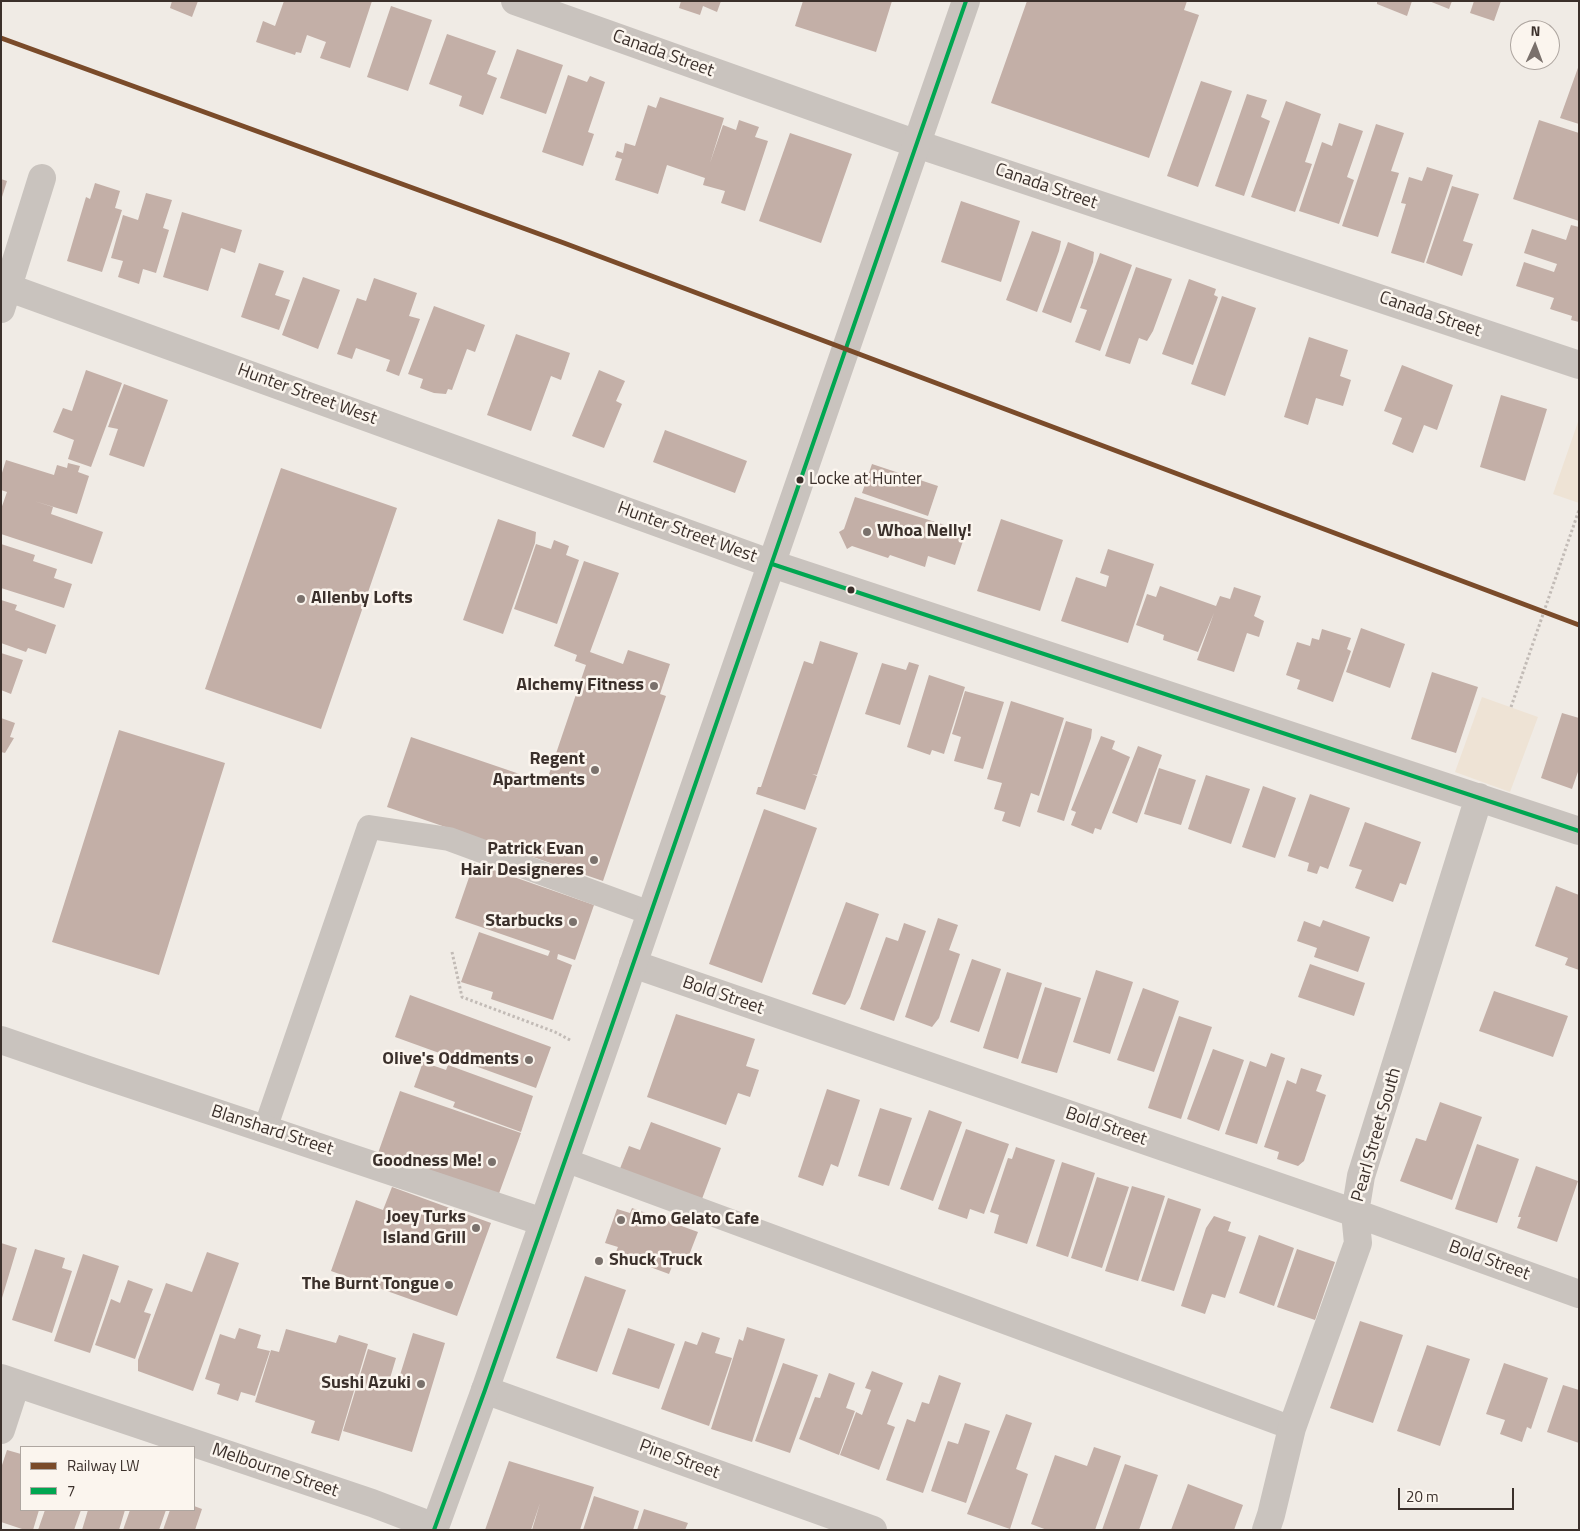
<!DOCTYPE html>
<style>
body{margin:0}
#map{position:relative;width:1580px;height:1531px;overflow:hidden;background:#f0ebe5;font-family:"Titillium Web",sans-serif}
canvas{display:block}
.frame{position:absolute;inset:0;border:2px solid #3b302b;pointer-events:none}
.legend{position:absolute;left:20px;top:1446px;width:175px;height:65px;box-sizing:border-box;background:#fbf5ee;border:1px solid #aea6a0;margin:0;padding:6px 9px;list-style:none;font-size:15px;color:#3b302b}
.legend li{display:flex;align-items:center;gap:10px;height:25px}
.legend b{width:25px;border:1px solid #aea6a0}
.north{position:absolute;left:1510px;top:20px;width:50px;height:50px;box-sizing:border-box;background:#fbf5ee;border:1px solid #aea6a0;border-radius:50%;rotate:2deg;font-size:14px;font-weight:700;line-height:20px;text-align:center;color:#3b302b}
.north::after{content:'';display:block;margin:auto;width:18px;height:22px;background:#7a716c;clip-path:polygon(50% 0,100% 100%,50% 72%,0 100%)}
.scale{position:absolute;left:1398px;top:1488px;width:116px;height:22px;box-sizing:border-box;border:2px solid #3b302b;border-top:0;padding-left:6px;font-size:15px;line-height:18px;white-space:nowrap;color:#3b302b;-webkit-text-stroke:4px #fbf5ee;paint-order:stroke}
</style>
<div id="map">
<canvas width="1580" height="1531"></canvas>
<div class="frame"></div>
<ul class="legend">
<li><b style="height:6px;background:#7a4b2a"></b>Railway LW</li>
<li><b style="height:6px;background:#00a651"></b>7</li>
</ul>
<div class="north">N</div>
<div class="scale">20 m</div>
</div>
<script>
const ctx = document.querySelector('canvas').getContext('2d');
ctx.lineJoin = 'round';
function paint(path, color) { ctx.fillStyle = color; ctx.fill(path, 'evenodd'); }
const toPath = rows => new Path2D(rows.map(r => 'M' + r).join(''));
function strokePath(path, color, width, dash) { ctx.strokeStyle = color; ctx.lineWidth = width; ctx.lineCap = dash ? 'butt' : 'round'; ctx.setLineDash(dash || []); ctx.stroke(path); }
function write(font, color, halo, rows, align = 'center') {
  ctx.font = font + ' "Titillium Web",sans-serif'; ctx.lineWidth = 5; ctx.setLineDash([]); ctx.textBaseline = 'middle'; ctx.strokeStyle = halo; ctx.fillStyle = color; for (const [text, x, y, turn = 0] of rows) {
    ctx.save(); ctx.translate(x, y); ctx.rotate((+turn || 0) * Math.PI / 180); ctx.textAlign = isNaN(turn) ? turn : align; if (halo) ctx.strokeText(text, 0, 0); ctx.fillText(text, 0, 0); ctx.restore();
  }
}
const plaza = toPath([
 [1579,419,1579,503,1553,494],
 [1482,697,1538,717,1510,792,1455,772]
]);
const building = toPath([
 [172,1,198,1,192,17,170,8],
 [284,1,372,1,350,68,320,58,326,42,307,35,301,53,296,52,295,55,256,42,263,21,275,26],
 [681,1,721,1,717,12,703,6,700,15,679,8],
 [803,1,892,1,876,52,795,26],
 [1027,1,1187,1,1184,10,1199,15,1149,158,991,103],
 [1377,1,1412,1,1407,16,1377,4],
 [1429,1,1452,1,1449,9],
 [1474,1,1501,1,1494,21,1470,13],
 [391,6,432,20,408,91,367,77],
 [447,34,496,51,487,74,497,78,483,115,459,106,462,96,429,84],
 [517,49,563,65,546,114,500,98],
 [1579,65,1579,124,1560,118],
 [568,75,587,82,590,76,605,82,588,132,594,134,583,166,542,152],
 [1201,81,1232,91,1198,187,1167,176],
 [1247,94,1267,100,1261,117,1270,121,1244,196,1215,186],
 [660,97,724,118,710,163,723,125,736,130,739,120,759,127,755,137,768,141,745,211,721,203,725,191,703,185,705,178,667,165,658,194,615,180,622,159,615,157,617,151,623,153,625,143,635,146,648,105,656,108],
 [1286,101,1321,114,1305,162,1312,164,1295,212,1251,197],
 [1539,120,1579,133,1579,221,1513,199],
 [1339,123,1363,131,1347,177,1354,180,1339,224,1299,211,1322,142,1332,146],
 [1376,124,1404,133,1391,171,1399,173,1378,237,1342,226],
 [790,133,852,154,821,243,759,221],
 [1427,167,1453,175,1424,263,1391,253,1406,204,1401,203,1409,177,1422,181],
 [1,179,7,181,2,197,1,197],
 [95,183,120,191,115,208,122,210,102,272,67,261,86,197,90,199],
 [1452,186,1479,194,1463,241,1473,244,1462,276,1426,263],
 [146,193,172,200,163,228,169,230,156,273,143,269,139,284,118,277,123,261,111,258,123,215,138,220],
 [961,201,1020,221,1001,282,941,262],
 [182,212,242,230,235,253,221,248,208,291,163,277],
 [1571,225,1579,227,1579,322,1571,320,1572,316,1550,309,1554,298,1516,286,1524,262,1554,272,1557,264,1524,253,1532,229,1566,240],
 [1032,231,1061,241,1059,251,1037,312,1006,300],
 [1068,242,1094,252,1093,262,1071,323,1042,312],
 [1100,253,1132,265,1100,351,1075,342,1087,310,1080,308],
 [259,263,284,271,275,295,290,300,279,330,241,317],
 [1136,267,1172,279,1153,331,1147,341,1139,338,1130,364,1105,356],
 [303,277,340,290,318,349,282,335],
 [374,278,417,293,409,316,420,319,399,376,386,371,390,360,356,348,352,359,337,354,357,298,366,301],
 [1189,279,1216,289,1214,295,1218,297,1193,365,1162,354],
 [1222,296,1256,308,1225,396,1191,384],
 [434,306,485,325,475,352,467,349,452,390,448,389,446,394,434,393,420,388,423,379,408,374],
 [516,334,570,353,561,380,551,376,531,431,487,415],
 [1309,337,1348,350,1340,376,1351,380,1343,406,1316,398,1308,425,1284,417],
 [1402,365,1453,385,1437,430,1424,425,1413,453,1392,444,1402,418,1384,411],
 [86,370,122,383,91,467,68,459,74,440,53,432,63,408,72,411],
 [599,370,625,381,616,401,622,404,604,448,572,436],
 [124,384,168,400,144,467,109,455,118,429,108,427],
 [1501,395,1547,409,1525,481,1480,467],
 [665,430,747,461,735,493,653,462],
 [6,460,54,475,57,465,67,468,68,463,80,466,78,472,89,476,77,514,34,501,53,507,51,514,103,532,92,564,1,534,1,509,7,492,1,490,1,476],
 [872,464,938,486,928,516,862,493],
 [281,468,397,508,321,729,205,689],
 [855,497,945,525,943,531,964,538,955,565,928,556,925,567,890,555,888,558,852,546,847,549,839,532,844,529],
 [498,519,536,532,535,543,503,634,463,620],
 [1001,519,1063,540,1040,611,977,591],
 [554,540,569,546,566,555,579,560,557,624,514,609,536,544,551,549],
 [1,544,35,555,33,561,57,569,54,578,72,584,64,608,1,588],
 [1108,549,1154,564,1128,643,1061,621,1076,577,1106,587,1109,576,1100,573],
 [584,561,619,573,590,652,623,664,628,650,670,664,660,694,666,696,603,881,387,807,411,737,546,783,586,665,575,661,577,655,554,646],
 [1160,586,1216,606,1220,596,1230,599,1234,587,1261,596,1254,616,1264,621,1259,637,1247,633,1234,672,1197,660,1214,613,1198,652,1163,640,1164,635,1136,625,1147,594,1156,597],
 [1,600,17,605,15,610,56,625,46,654,28,648,26,652,1,643],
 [1361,628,1405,644,1390,688,1346,672],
 [1322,629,1351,638,1347,649,1351,651,1333,702,1297,689,1300,680,1286,675,1297,642,1310,646,1312,638,1319,640],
 [820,641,858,653,817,775,812,774,817,776,805,810,756,794,758,787,761,787,804,661,813,664],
 [1,653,23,660,11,694,1,690],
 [909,662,919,665,900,725,865,714,882,663,906,670],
 [1432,672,1478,687,1456,753,1411,739],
 [929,675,965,687,944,754,932,750,930,755,907,747],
 [965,691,1004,702,983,769,954,761,961,737,952,734],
 [1011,701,1064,718,1039,796,1031,793,1020,827,1002,821,1005,812,994,809,1002,783,987,779],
 [1562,713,1579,718,1579,769,1572,789,1541,778],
 [1,718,15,723,10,737,14,738,5,753,1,752],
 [1066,721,1092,729,1091,738,1064,821,1037,812],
 [119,730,225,763,159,975,52,942],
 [1101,736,1115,741,1112,749,1130,757,1101,830,1095,828,1093,834,1071,825,1076,812,1071,810],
 [1138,746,1162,755,1137,823,1112,813],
 [1159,768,1196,780,1181,825,1144,814],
 [1206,775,1250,789,1231,844,1188,829],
 [1263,786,1296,798,1275,858,1242,847],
 [1310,794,1350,808,1328,869,1320,866,1317,874,1307,871,1309,863,1288,856],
 [764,809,817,828,762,983,709,964],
 [1365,822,1421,842,1406,885,1400,883,1393,902,1355,888,1362,870,1349,866],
 [474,863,594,905,575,960,558,954,557,959,572,965,553,1020,491,999,493,992,461,982,479,932,548,956,550,951,455,918],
 [1556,886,1579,895,1579,970,1565,965,1568,958,1535,946],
 [846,902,879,914,850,997,845,1005,812,994],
 [938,918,958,925,949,950,960,954,939,1018,932,1027,905,1017],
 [1323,920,1370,937,1358,972,1314,957,1317,948,1297,941,1304,921,1320,927],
 [904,923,926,931,894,1021,860,1009,886,937,898,941],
 [972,959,1001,969,979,1032,950,1022],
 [1310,964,1365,983,1354,1016,1298,997],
 [1096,970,1133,982,1110,1054,1073,1042],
 [1007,972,1042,983,1018,1059,983,1048],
 [1045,987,1081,998,1057,1073,1021,1063],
 [1143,988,1179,1001,1154,1072,1117,1060],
 [1494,991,1568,1016,1553,1057,1479,1031],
 [410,995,551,1047,536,1088,395,1037],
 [676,1014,755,1039,746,1066,759,1070,750,1097,738,1093,726,1125,647,1097],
 [1179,1016,1212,1027,1181,1119,1148,1108],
 [1213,1049,1244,1060,1219,1131,1187,1119],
 [1271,1053,1285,1058,1257,1144,1225,1134,1250,1061,1266,1067],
 [423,1062,446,1070,448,1065,533,1096,521,1132,453,1107,455,1102,414,1087],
 [1301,1068,1322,1075,1316,1091,1326,1095,1304,1161,1298,1166,1277,1159,1279,1152,1264,1147,1287,1080,1296,1084],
 [827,1089,860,1100,838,1167,831,1164,823,1186,798,1177],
 [400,1091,521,1133,497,1199,377,1156],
 [1440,1102,1482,1117,1452,1200,1400,1181,1416,1138,1426,1141],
 [880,1108,912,1118,889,1186,858,1176],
 [929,1110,962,1122,933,1201,900,1189],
 [651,1122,721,1148,699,1207,617,1176,629,1146,640,1150],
 [966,1129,1009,1144,984,1214,970,1209,967,1219,938,1209],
 [1477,1144,1519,1159,1497,1223,1455,1209],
 [1016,1147,1055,1160,1027,1244,994,1233,999,1215,990,1212,1008,1158,1012,1159],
 [1062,1162,1095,1173,1068,1257,1036,1246],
 [1536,1166,1578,1181,1557,1242,1517,1228,1521,1217,1518,1217],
 [1097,1177,1129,1187,1102,1268,1071,1258],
 [1132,1186,1165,1196,1138,1281,1105,1271],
 [392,1187,491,1223,457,1316,331,1271,356,1200,383,1210],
 [1168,1198,1201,1209,1174,1291,1141,1281],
 [632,1208,698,1232,686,1263,675,1259,669,1274,615,1254,618,1247,605,1243,617,1209,630,1213],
 [1214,1216,1231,1222,1228,1231,1246,1237,1225,1298,1212,1294,1205,1314,1181,1306,1206,1228],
 [1259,1235,1294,1248,1274,1306,1239,1293],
 [1,1243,17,1248,2,1298,1,1298],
 [35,1249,65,1258,62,1268,72,1271,52,1333,12,1320],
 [1297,1249,1335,1262,1315,1320,1277,1307],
 [207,1252,239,1263,193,1391,138,1371,138,1360,166,1283,192,1292],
 [83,1254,119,1266,90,1353,54,1341],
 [585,1276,626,1290,597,1372,556,1358],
 [128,1280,153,1289,144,1312,151,1314,135,1359,95,1345,111,1299,120,1303],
 [1360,1321,1403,1335,1373,1423,1330,1408],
 [747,1327,785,1339,752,1442,711,1429,739,1339,743,1341],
 [239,1328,261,1335,257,1348,270,1351,255,1396,241,1392,238,1401,217,1394,220,1384,205,1379,220,1334,235,1339],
 [628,1328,675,1344,659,1389,612,1374],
 [286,1329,336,1343,339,1335,368,1344,339,1441,311,1433,315,1421,255,1402,271,1350,279,1352],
 [702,1332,720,1338,715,1353,732,1358,709,1426,661,1409,685,1341,697,1345],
 [413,1333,445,1343,412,1452,343,1431,368,1349,396,1358,388,1385,396,1388],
 [1427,1345,1470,1359,1440,1446,1397,1431],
 [783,1363,818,1375,790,1453,755,1441],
 [1504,1363,1548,1378,1531,1429,1527,1427,1522,1442,1500,1434,1505,1420,1486,1414],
 [872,1371,903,1383,887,1424,895,1427,879,1470,840,1455,856,1412,862,1415,871,1390,865,1388],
 [829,1373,855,1383,846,1408,855,1411,839,1455,799,1439,815,1397,820,1398],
 [939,1375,961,1383,923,1493,886,1480,907,1419,915,1422,922,1402,929,1404],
 [1563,1385,1579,1390,1579,1443,1547,1432],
 [1006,1414,1032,1423,1016,1469,1028,1474,1010,1529,967,1514],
 [965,1423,990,1431,966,1503,931,1491,948,1441,958,1444],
 [1094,1447,1121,1456,1095,1530,1047,1530,1031,1524,1055,1455,1087,1466],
 [7,1450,21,1454,21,1510,39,1510,33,1530,25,1530,1,1522,1,1468],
 [509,1461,594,1487,580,1530,532,1530,540,1503,531,1530,485,1530],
 [1125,1464,1158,1475,1139,1530,1102,1530],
 [1188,1484,1243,1505,1234,1530,1171,1530],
 [594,1496,639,1511,633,1530,583,1530],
 [194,1506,202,1509,195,1530,163,1530,170,1510,194,1510],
 [644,1509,688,1523,685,1530,637,1530],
 [45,1510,81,1510,74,1530,38,1530],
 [88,1510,125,1510,119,1530,82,1530],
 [130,1510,166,1510,159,1530,123,1530]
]);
const path = toPath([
 [1511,707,1579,510],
 [452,952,462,997,555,1032,572,1041]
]);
const service = toPath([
 [265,1129,369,827,449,839,650,913],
 [565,1160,1292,1428]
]);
const minor = toPath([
 [515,1,917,144,1579,365],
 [1,285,772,564,1579,831],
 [1,309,42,178],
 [633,964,1355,1213,1579,1294],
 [1,1040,91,1071,543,1222],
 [1,1378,372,1503,435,1527],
 [485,1390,873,1530],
 [1,1430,16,1384],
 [1266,1530,1271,1515,1292,1428,1358,1243,1355,1213,1361,1176,1479,797]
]);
const tertiary = toPath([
 [434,1530,485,1390,601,1057,966,1]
]);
const bus1 = toPath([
 [772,564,1579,831],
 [434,1530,485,1390,601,1057,966,1]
]);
const rail1 = toPath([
 [1,38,564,243,1579,625]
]);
const markers = [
 [800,480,4.5,"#3b302b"],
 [867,532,5,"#7a716c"],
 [851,590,4.5,"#3b302b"],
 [301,599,5,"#7a716c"],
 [654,686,5,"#7a716c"],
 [595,770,5,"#7a716c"],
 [594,860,5,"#7a716c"],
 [573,922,5,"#7a716c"],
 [529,1060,5,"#7a716c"],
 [492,1162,5,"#7a716c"],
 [621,1220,5,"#7a716c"],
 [476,1228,5,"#7a716c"],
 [599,1261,5,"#7a716c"],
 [449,1285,5,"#7a716c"],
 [421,1384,5,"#7a716c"]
];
const busNames = [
 ["Locke at Hunter",809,480]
];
const streetNames = [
 ["Canada Street",663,54,20],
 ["Canada Street",1046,187,19],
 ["Canada Street",1430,315,19],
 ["Hunter Street West",307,395,20],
 ["Hunter Street West",687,533,20],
 ["Bold Street",723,996,19],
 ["Bold Street",1106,1127,19],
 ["Blanshard Street",272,1131,18],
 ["Pearl Street South",1377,1135,-74],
 ["Bold Street",1489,1261,20],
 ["Pine Street",679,1460,20],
 ["Melbourne Street",275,1471,19]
];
const poiNames = [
 ["Whoa Nelly!",877,532,"left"],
 ["Allenby Lofts",311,599,"left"],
 ["Alchemy Fitness",644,686],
 ["Regent",585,760],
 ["Apartments",585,781],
 ["Patrick Evan",584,850],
 ["Hair Designeres",584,871],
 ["Starbucks",563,922],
 ["Olive's Oddments",519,1060],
 ["Goodness Me!",482,1162],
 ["Joey Turks",466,1218],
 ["Island Grill",466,1239],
 ["Amo Gelato Cafe",631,1220,"left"],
 ["Shuck Truck",609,1261,"left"],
 ["The Burnt Tongue",439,1285],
 ["Sushi Azuki",411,1384]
];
paint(plaza, '#eee3d5');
paint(building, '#c3afa7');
strokePath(path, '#c2bbb6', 3, [2.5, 2.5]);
strokePath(service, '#c9c3be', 24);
strokePath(minor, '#c9c3be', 28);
strokePath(tertiary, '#c9c3be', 28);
strokePath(bus1, '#00a651', 4);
strokePath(rail1, '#7a4b2a', 5);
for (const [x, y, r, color] of markers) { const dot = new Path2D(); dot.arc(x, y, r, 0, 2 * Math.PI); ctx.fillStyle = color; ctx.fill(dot); strokePath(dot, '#fbf5ee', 2); }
write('17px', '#3b302b', '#fbf5ee', busNames, 'left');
write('18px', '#3b302b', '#fbf5ee', streetNames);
write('bold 18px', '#3b302b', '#fbf5ee', poiNames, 'right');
</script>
